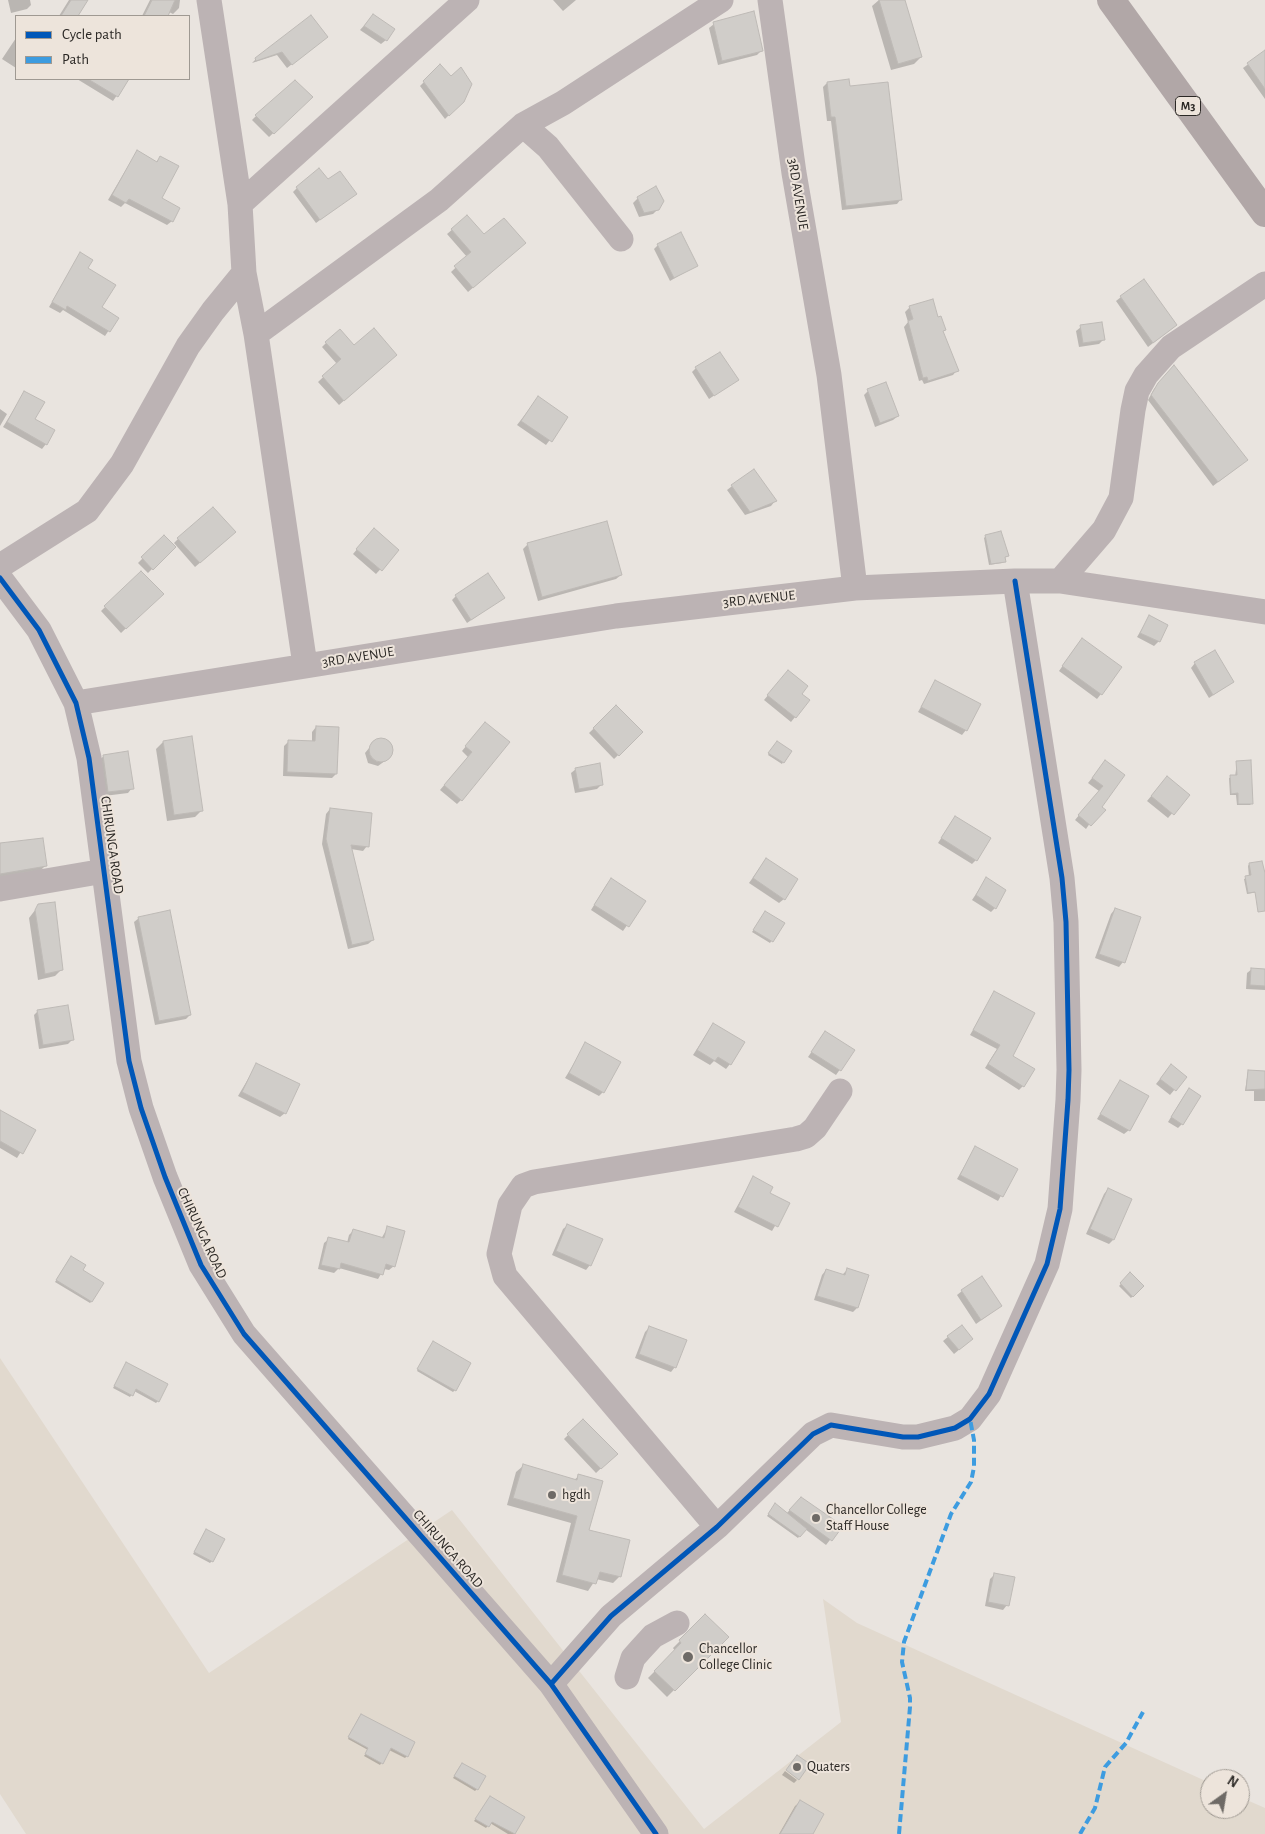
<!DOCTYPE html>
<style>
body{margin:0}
#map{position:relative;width:1265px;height:1834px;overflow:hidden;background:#e9e4df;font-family:"Alegreya Sans",sans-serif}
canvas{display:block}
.legend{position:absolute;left:15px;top:15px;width:175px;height:65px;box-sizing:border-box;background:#ede4db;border:1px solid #9f9992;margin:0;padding:6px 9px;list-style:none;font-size:15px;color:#2b2825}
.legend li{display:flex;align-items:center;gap:10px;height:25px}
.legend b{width:25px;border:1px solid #9f9992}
.north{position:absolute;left:1200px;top:1769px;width:50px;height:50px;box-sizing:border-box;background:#ede4db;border:1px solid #9f9992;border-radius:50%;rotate:32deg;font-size:14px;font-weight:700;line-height:20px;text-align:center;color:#2b2825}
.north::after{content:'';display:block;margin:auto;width:18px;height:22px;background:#6e6a66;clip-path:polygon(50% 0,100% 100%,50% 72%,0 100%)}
</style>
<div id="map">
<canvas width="1265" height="1834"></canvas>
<ul class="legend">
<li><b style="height:6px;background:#0057b8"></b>Cycle path</li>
<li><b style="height:6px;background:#3d9ce0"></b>Path</li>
</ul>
<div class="north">N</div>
</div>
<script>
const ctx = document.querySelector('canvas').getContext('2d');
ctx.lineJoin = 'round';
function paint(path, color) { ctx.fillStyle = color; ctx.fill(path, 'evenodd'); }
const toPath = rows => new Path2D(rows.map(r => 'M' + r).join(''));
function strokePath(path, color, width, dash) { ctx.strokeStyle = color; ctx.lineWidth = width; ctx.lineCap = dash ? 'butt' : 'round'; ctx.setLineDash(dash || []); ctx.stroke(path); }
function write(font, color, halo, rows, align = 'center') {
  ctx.font = font + ' "Alegreya Sans",sans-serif'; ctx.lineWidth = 4; ctx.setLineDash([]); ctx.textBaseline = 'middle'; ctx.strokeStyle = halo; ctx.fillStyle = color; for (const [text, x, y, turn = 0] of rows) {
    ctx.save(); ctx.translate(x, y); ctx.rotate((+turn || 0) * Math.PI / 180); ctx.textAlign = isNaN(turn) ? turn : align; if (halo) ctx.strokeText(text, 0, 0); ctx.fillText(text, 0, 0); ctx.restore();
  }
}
const built = toPath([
 [0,1358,209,1673,452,1510,704,1829,841,1722,823,1599,857,1623,1210,1783,1210,1809,1240,1809,1240,1797,1265,1808,1265,1834,26,1834,0,1794]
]);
const shadow = toPath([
 [8,0,30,0,31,5,27,9,11,13],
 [69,0,87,0,76,16,59,16],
 [150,0,180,0,179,8,173,14,169,12,167,16,142,16],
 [553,0,576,0,563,11],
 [879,0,904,0,921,57,914,64,891,70,872,6],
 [369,20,386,40,381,44,360,30],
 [714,24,761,51,757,55,718,65,709,28],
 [16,38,16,68,2,59],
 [323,40,287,68,277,55,252,63,256,59],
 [1265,52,1265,99,1243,68],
 [440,66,463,101,445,119,420,86],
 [77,79,128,79,113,101],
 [827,83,849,88,901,199,897,204,842,210,831,121,827,121,823,87],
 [312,97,269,137,252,120,256,116],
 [137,151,156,162,160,158,161,198,172,221,167,225,125,203,121,207,108,200],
 [328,181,355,194,316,223,293,192,297,188],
 [638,198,658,209,653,214,639,217,633,203],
 [467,217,484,236,520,247,468,292,451,272,467,257,447,234],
 [658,245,697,265,670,281,654,249],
 [80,253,100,307,117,318,105,336,63,310,60,313,49,307],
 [1121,297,1176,325,1148,347,1116,301],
 [910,307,942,332,957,370,953,375,924,384,922,380,919,381,904,327,908,322,905,312],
 [1081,327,1104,339,1099,344,1079,347,1076,331],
 [326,343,354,347,391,359,339,405,318,382,337,364,322,347],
 [696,368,737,380,709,399,692,372],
 [1170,371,1242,464,1213,486,1148,400,1154,389],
 [868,391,898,416,893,420,875,427,864,395],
 [24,393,33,420,46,444,42,449,3,427],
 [538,398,567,417,546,445,517,425],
 [0,409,7,414,0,426],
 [753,470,775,501,771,506,745,515,727,490],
 [370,534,398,550,376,574,353,554],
 [986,536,1007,556,1004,558,1002,563,989,565,984,538],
 [164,537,174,547,148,573,138,563],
 [230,537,195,567,174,543,178,539],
 [528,544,621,575,616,579,538,601,523,549],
 [141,572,162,594,121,633,101,611],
 [456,596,503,598,467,623,452,600],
 [1149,617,1159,641,1154,646,1137,637],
 [1078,644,1101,694,1097,699,1059,671],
 [1195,663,1233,682,1209,698,1191,668],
 [784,676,808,701,791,722,764,700],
 [935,682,966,730,962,735,918,712],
 [616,707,642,732,614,759,589,733],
 [316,727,336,774,332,778,283,776,284,746,289,741,312,742,312,732],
 [481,728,461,800,457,804,440,790,468,757,462,751],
 [381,739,388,741,392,748,389,758,378,766,368,763,365,753,374,742],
 [163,742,202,810,195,817,167,821,156,749],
 [775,744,783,762,782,764,768,755],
 [104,756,132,788,128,793,104,796,99,760],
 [1105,762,1123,775,1086,829,1075,820,1099,791,1088,783],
 [1237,762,1252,803,1250,805,1237,805,1236,795,1230,795,1229,778,1235,777],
 [576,769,601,785,597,789,575,793,571,773],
 [1163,782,1188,795,1168,818,1147,801],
 [330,809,367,846,363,851,351,849,373,940,368,944,348,949,322,844,326,814],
 [955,817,976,860,972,864,938,843],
 [0,844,45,866,41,870,0,878],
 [766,859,784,899,779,903,749,883],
 [1249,864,1265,884,1264,891,1247,894,1244,879,1249,877,1248,866],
 [986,879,995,908,991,912,972,900],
 [607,884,644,901,623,931,591,910],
 [39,905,62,969,55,976,38,980,29,918],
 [1115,909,1123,962,1119,967,1095,958,1111,914],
 [764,915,783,924,770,943,752,932],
 [139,918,190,1015,186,1019,155,1025,134,922],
 [1252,969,1265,970,1265,990,1246,989,1247,973],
 [994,993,1011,1056,1023,1086,1019,1090,985,1068,997,1049,970,1035],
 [38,1011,72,1040,68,1044,39,1049,34,1015],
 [713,1024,730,1064,726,1069,714,1061,710,1065,693,1055],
 [825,1032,853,1051,836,1075,808,1057],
 [586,1044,603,1092,599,1096,565,1078],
 [257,1064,285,1113,280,1117,238,1096],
 [1167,1070,1185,1077,1170,1095,1156,1084],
 [1248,1071,1265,1072,1265,1101,1254,1101,1254,1091,1245,1091],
 [1120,1081,1129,1130,1124,1134,1097,1119],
 [1185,1094,1182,1124,1178,1128,1168,1122],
 [0,1118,34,1131,17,1158,0,1148],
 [975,1148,1016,1169,998,1201,957,1179],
 [753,1178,768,1194,788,1204,772,1231,734,1212],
 [1108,1189,1113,1240,1109,1244,1086,1234,1104,1194],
 [568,1225,590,1265,586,1270,552,1255,563,1229],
 [388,1227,394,1266,389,1270,384,1269,378,1279,339,1268,334,1273,318,1269,324,1243,329,1239,347,1243,349,1235,353,1231,381,1239],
 [69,1259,81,1270,91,1302,90,1303,55,1282],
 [826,1270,842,1275,847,1270,867,1276,857,1308,853,1312,814,1300,822,1275],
 [1130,1274,1142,1286,1131,1298,1119,1286],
 [962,1291,1001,1306,976,1324,957,1295],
 [961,1326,967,1343,954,1354,943,1341],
 [649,1328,675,1367,671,1372,635,1358,645,1332],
 [431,1345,455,1390,453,1392,417,1371],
 [125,1365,158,1401,156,1403,134,1391,130,1397,113,1388],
 [583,1420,616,1454,596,1473,564,1439],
 [523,1466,574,1480,579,1476,588,1531,620,1576,613,1583,596,1579,588,1591,556,1582,571,1523,507,1505,516,1472],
 [801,1498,841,1526,826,1545,805,1529,798,1538,767,1516,774,1506,786,1514],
 [204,1533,212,1561,210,1563,193,1554],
 [995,1574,1007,1605,1003,1610,985,1606,990,1579],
 [705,1616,727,1637,667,1697,648,1678,675,1651,673,1648],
 [359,1717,407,1756,405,1758,389,1750,380,1765,364,1756,368,1750,348,1739],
 [460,1766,477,1789,475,1791,453,1778],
 [785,1771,797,1780,794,1783,782,1775],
 [490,1797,524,1818,514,1834,508,1834,490,1823,486,1828,474,1821],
 [800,1802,811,1834,779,1834,795,1806]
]);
const building = toPath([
 [71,0,88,0,78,16,61,16,71,0],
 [152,0,175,0,168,16,144,16,152,0],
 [879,0,905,0,922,57,898,64,879,0],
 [754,11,763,51,722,61,713,22,754,11],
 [373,14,395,29,387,41,364,26,373,14],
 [311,15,328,37,292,65,282,52,256,61,255,58,311,15],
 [1265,50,1265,89,1247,63,1265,50],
 [440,64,451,76,461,67,472,84,464,102,449,116,423,81,440,64],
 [88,79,129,79,118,97,88,79],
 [849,79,850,86,888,82,902,200,846,206,835,117,831,117,827,82,849,79],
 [295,80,313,97,274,134,255,115,295,80],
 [137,150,157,162,160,156,179,166,162,198,180,208,173,222,129,199,126,203,112,195,137,150],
 [319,168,328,179,340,171,357,194,320,220,296,187,319,168],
 [656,186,664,201,659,210,644,213,637,197,656,186],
 [467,215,484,234,504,218,526,243,473,288,454,266,471,252,451,229,467,215],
 [681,232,698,266,674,278,657,244,681,232],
 [80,252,93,260,88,268,116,285,102,307,119,318,110,332,67,306,66,310,52,302,80,252],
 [1144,279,1177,325,1153,343,1120,296,1144,279],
 [933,299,938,317,941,316,946,330,943,331,959,371,928,381,927,377,923,378,908,321,913,319,909,306,933,299],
 [1102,322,1105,340,1083,343,1080,325,1102,322],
 [374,328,397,355,344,401,322,376,341,359,325,342,340,329,354,345,374,328],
 [720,352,739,380,714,396,695,367,720,352],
 [1174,365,1248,460,1218,482,1151,395,1158,383,1174,365],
 [886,382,899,416,880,423,867,389,886,382],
 [24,391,45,402,35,419,55,430,47,445,7,422,24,391],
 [538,396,568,417,552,442,521,421,538,396],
 [754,469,777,501,750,512,731,485,754,469],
 [213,507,236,532,200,563,177,538,213,507],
 [607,521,622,575,542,597,527,543,607,521],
 [374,528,399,550,382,571,356,549,374,528],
 [1001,531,1009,556,1005,557,1006,562,991,564,985,535,1001,531],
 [164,535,176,547,153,570,141,557,164,535],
 [141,571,164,594,126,629,104,606,141,571],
 [488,573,505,598,471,620,455,595,488,573],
 [1149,615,1168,625,1160,642,1140,633,1149,615],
 [1082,638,1122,667,1102,695,1062,666,1082,638],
 [1215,650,1234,682,1213,695,1194,662,1215,650],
 [788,670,808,686,802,694,810,700,796,718,767,695,788,670],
 [935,680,981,704,967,731,921,707,935,680],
 [616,705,643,732,619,756,593,728,616,705],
 [485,722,510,742,462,801,444,785,472,752,465,746,485,722],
 [316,726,339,727,337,774,287,772,288,740,315,741,316,726],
 [192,736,203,811,174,815,163,741,192,736],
 '369 750a12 12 0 1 1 24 0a12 12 0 1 1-24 0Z',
 [777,741,792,751,784,763,768,753,777,741],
 [128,751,134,789,108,792,103,755,128,751],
 [1105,760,1125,775,1102,807,1106,810,1091,826,1078,815,1103,786,1092,778,1105,760],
 [1251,760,1253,804,1238,804,1238,793,1231,794,1230,775,1237,775,1236,761,1251,760],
 [600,763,603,785,579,789,575,768,600,763],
 [1167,776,1190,795,1174,815,1151,796,1167,776],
 [330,808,372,813,369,847,351,845,374,940,352,945,326,839,330,808],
 [955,816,991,838,977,861,941,838,955,816],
 [43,838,47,866,0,874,0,843,43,838],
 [766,858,798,879,785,900,753,878,766,858],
 [1262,861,1265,873,1265,911,1258,912,1255,892,1248,893,1245,876,1251,875,1249,863,1262,861],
 [986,877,1006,890,996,909,976,895,986,877],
 [611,878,646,901,629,927,594,905,611,878],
 [55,902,63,970,45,974,35,910,38,904,55,902],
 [1115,908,1141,917,1125,963,1099,954,1115,908],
 [170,910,191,1015,159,1021,138,917,170,910],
 [765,911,785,923,773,942,753,930,765,911],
 [1251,968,1265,969,1265,986,1250,985,1251,968],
 [994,991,1035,1013,1013,1056,1035,1069,1024,1087,988,1064,1000,1045,973,1030,994,991],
 [68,1005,74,1040,43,1045,37,1010,68,1005],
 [713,1023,745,1042,731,1065,718,1057,715,1061,697,1050,713,1023],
 [825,1031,855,1050,841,1071,811,1052,825,1031],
 [585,1042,621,1062,604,1093,569,1073,585,1042],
 [256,1063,300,1084,286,1114,242,1092,256,1063],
 [1171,1064,1187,1077,1176,1091,1160,1079,1171,1064],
 [1248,1070,1265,1071,1265,1089,1246,1090,1248,1070],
 [1120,1080,1149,1096,1130,1131,1100,1114,1120,1080],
 [1189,1088,1201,1096,1183,1125,1171,1117,1189,1088],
 [0,1110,36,1130,23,1154,0,1141,0,1110],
 [975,1146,1018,1169,1003,1197,960,1175,975,1146],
 [753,1176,773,1187,770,1193,790,1203,778,1227,738,1207,753,1176],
 [1108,1188,1132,1199,1114,1240,1090,1229,1108,1188],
 [567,1224,603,1239,591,1266,556,1251,567,1224],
 [387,1226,405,1231,395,1267,386,1264,383,1275,341,1263,340,1269,321,1265,328,1237,349,1242,353,1229,384,1238,387,1226],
 [71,1256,86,1265,83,1270,104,1283,92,1302,56,1280,71,1256],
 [847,1268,869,1275,858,1308,817,1296,826,1269,845,1275,847,1268],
 [1130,1272,1144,1286,1133,1297,1120,1283,1130,1272],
 [982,1276,1002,1306,981,1320,961,1290,982,1276],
 [962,1325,973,1339,959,1350,947,1336,962,1325],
 [649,1326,687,1340,676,1368,639,1354,649,1326],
 [433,1341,471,1363,456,1391,417,1369,433,1341],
 [126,1362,168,1384,159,1402,136,1389,133,1396,114,1386,126,1362],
 [583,1419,618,1454,601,1469,567,1434,583,1419],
 [523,1464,577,1480,578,1474,603,1481,589,1530,630,1540,621,1577,600,1572,596,1584,562,1575,577,1516,513,1498,523,1464],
 [801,1497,843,1526,832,1541,789,1510,801,1497],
 [775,1503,807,1529,800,1537,768,1514,775,1503],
 [206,1529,225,1539,213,1562,194,1552,206,1529],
 [994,1573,1015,1577,1009,1606,988,1602,994,1573],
 [705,1614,729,1637,675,1691,654,1671,681,1643,679,1640,705,1614],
 [361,1714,415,1742,408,1757,391,1748,383,1764,365,1754,368,1748,348,1737,361,1714],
 [797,1755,810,1764,799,1780,786,1770,797,1755],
 [462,1763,486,1776,478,1790,454,1776,462,1763],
 [490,1796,525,1817,515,1834,492,1822,489,1827,475,1819,490,1796],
 [800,1800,824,1814,813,1834,780,1834,800,1800]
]);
const minor = toPath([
 [209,0,240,204,244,273,256,334,305,665],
 [770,0,794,173,829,375,855,588],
 [523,125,548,147,621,239],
 [240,204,467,0],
 [256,334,439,200,523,125,563,103,721,0],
 [0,566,87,511,122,464,188,346,213,311,244,273],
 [0,578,39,630,76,703,89,758,129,1061,141,1108,165,1177,201,1265,244,1334,551,1684,656,1834],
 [1060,581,1104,530,1121,498,1133,410,1137,391,1146,375,1171,347,1265,284],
 [76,703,616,616,855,588,1015,581,1060,581,1265,612],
 [0,889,104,871],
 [717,1527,505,1276,499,1254,510,1205,523,1186,534,1182,796,1139,806,1136,815,1128,840,1091],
 [627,1677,633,1658,641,1649,653,1636,677,1623],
 [551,1684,611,1616,717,1527,813,1434,831,1425,903,1437,918,1437,955,1428,970,1419,989,1394,1047,1264,1060,1209,1068,1100,1069,1070,1066,922,1062,878,1015,581]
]);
const highway = toPath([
 [1111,0,1265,213]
]);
const quiet = toPath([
 [899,1834,910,1707,910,1698,902,1662,904,1642,951,1514,971,1482,974,1467,974,1440,970,1419],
 [1080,1834,1095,1808,1105,1767,1126,1743,1143,1712]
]);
const cycleway = toPath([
 [0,578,39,630,76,703,89,758,129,1061,141,1108,165,1177,201,1265,244,1334,551,1684,656,1834],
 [551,1684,611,1616,717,1527,813,1434,831,1425,903,1437,918,1437,955,1428,970,1419,989,1394,1047,1264,1060,1209,1068,1100,1069,1070,1066,922,1062,878,1015,581]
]);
const markers = [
 [552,1495,5,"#6e6a66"],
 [816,1518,5,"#6e6a66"],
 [688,1657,6,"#6e6a66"],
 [797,1767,5,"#6e6a66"]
];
const shields = [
 [1188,106,25]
];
const shieldNames = [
 ["M3",1188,106]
];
const streetNames = [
 ["3RD AVENUE",798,194,81],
 ["3RD AVENUE",759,599,-6],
 ["3RD AVENUE",358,657,-9],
 ["CHIRUNGA ROAD",112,845,82],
 ["CHIRUNGA ROAD",202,1233,65],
 ["CHIRUNGA ROAD",448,1549,49]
];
const poiNames = [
 ["hgdh",562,1495],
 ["Chancellor College",826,1510],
 ["Staff House",826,1526],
 ["Chancellor",699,1649],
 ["College Clinic",699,1665],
 ["Quaters",807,1767]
];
paint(built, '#e1d9ce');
paint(shadow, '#0003');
paint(building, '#d0cdc9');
strokePath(building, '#bebab6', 1);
strokePath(minor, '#bcb3b4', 25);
strokePath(highway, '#b1a7a7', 28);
strokePath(quiet, '#3d9ce0', 4, [8, 4]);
strokePath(cycleway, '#0057b8', 5);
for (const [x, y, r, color] of markers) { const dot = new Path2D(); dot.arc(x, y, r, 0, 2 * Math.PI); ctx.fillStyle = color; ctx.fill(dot); strokePath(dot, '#ede4db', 2); }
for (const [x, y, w] of shields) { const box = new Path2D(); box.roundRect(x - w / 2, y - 9.5, w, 19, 4); ctx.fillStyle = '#ede4db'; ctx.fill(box); strokePath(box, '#2b2825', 1); }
write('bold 12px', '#2b2825', null, shieldNames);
write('14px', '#2b2825', '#ede4db', streetNames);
write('14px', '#2b2825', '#ede4db', poiNames, 'left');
</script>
